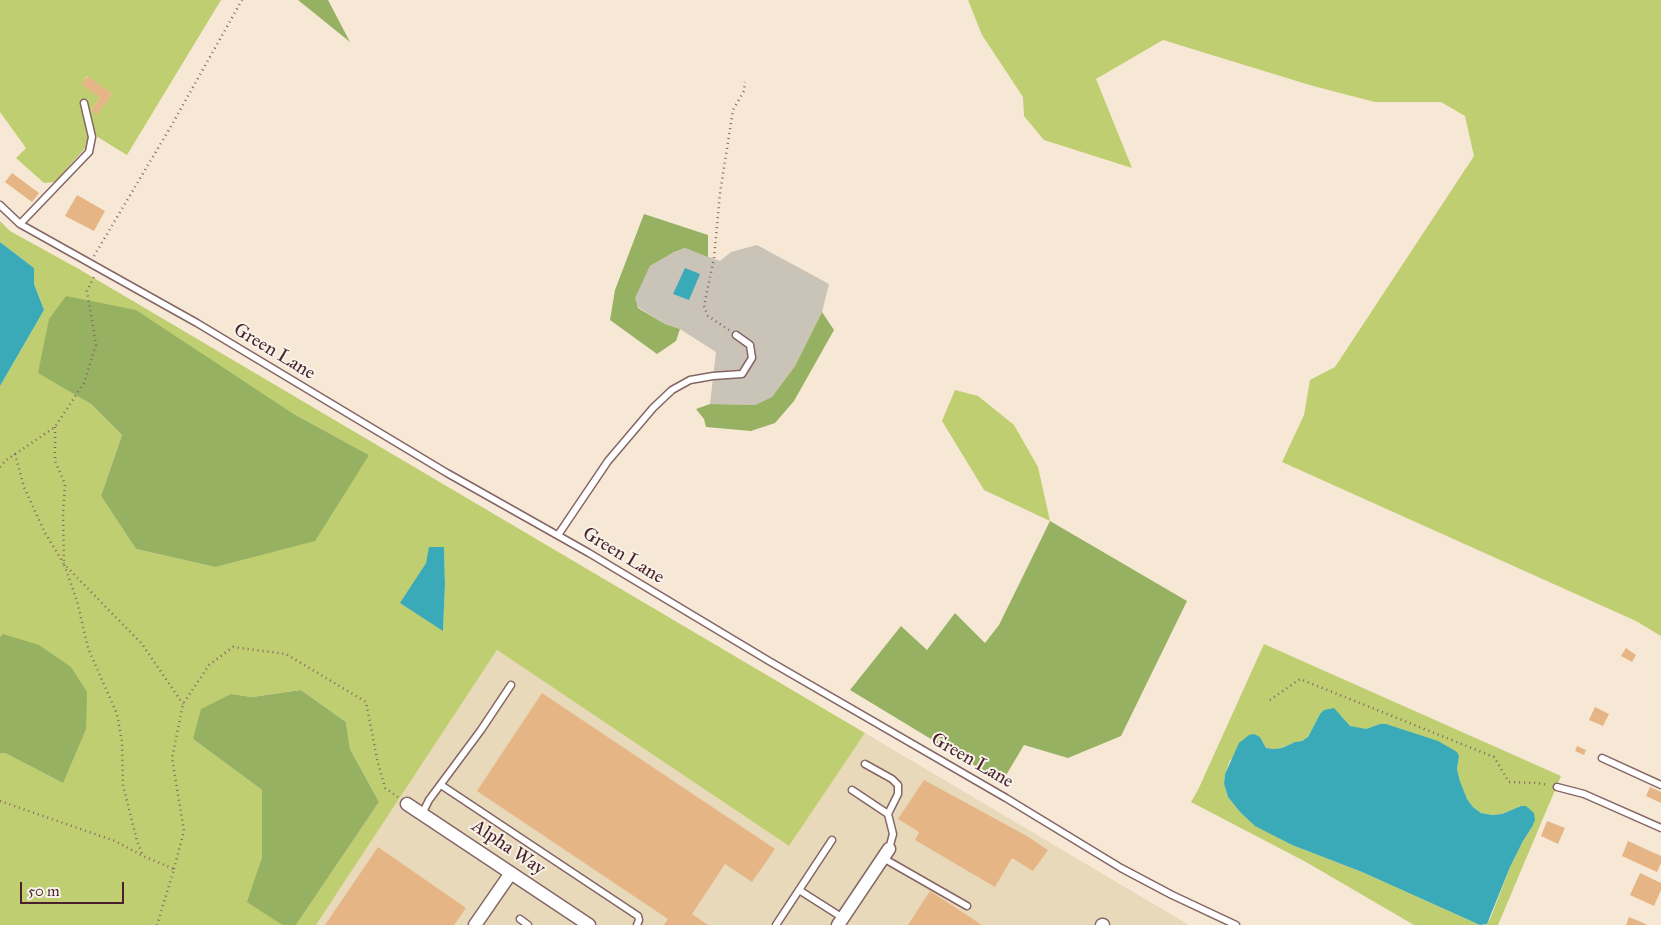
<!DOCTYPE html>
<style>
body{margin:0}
#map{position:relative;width:1661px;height:925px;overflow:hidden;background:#f6e8d5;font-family:"IM FELL Great Primer",serif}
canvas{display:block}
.scale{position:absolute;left:20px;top:882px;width:104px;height:22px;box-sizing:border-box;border:2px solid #4a1f2b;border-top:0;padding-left:6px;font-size:15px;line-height:18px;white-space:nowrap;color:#4a1f2b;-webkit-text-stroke:4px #f7f3e8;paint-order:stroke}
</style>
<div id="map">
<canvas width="1661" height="925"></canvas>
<div class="scale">50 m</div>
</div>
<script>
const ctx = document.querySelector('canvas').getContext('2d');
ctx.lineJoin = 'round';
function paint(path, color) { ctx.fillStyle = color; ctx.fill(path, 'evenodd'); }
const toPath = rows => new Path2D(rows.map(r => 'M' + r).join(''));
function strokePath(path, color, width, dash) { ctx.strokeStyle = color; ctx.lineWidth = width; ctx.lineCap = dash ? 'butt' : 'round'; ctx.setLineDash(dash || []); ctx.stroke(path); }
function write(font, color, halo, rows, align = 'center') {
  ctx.font = font + ' "IM FELL Great Primer",serif'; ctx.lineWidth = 4; ctx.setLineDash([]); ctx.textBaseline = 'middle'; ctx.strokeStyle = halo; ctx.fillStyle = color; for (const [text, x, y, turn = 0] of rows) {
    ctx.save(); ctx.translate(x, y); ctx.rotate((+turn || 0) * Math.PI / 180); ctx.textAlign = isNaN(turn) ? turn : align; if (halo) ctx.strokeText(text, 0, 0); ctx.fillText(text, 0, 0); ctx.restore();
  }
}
const built = toPath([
 [497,650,789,846,865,733,1189,925,316,925]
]);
const industrial = toPath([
 [757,245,829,284,822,312,795,366,772,397,755,405,710,404,716,352,680,329,665,324,638,307,634,298,650,266,674,252,685,248,720,261,731,252]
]);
const green = toPath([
 [0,0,221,0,127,155,96,136,55,182,44,183,16,158,26,148,0,112],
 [87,76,112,94,97,114,91,110,100,98,82,84],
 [968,0,1661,0,1661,636,1636,621,1282,462,1304,415,1310,380,1335,367,1474,156,1465,116,1441,102,1375,102,1313,86,1163,40,1096,79,1132,168,1044,140,1024,116,1023,97,982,35],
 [0,221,10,231,77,268,865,733,789,846,497,650,316,925,296,925,379,802,350,749,346,722,301,690,252,697,231,694,193,739,262,790,262,857,248,902,282,925,0,925,0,753,5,753,63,783,4,634,0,637,0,386,44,310,34,284,34,268,0,242],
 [38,372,292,413,369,455,215,567,136,549,101,496,122,435,91,404],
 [444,547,445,584,443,630,401,603,426,563],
 [955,390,978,396,1014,425,1038,467,1050,521,984,490,942,421],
 [1264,644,1561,776,1498,925,1484,925,1487,924,1491,917,1510,867,1523,841,1532,827,1521,806,1502,814,1492,815,1481,813,1473,807,1467,799,1460,781,1457,769,1459,756,1380,724,1366,729,1359,729,1350,726,1345,722,1342,716,1320,714,1308,737,1302,741,1295,742,1282,748,1274,749,1266,748,1260,737,1230,760,1225,774,1224,784,1228,797,1240,812,1256,826,1292,845,1362,872,1480,925,1414,925,1306,862,1191,802,1198,790]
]);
const forest = toPath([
 [299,0,328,0,350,42,298,0],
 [644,214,708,235,708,257,685,248,674,252,650,266,635,298,638,308,665,324,680,329,676,341,657,354,610,320,615,290],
 [66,296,136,310,292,413,369,455,315,541,215,567,136,549,101,496,122,435,91,404,38,373,49,319],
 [822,312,834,330,794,401,775,423,751,431,706,427,704,419,696,409,710,404,755,405,772,397,795,366],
 [1050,521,1187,601,1121,736,1068,758,1024,745,1002,782,850,690,901,626,927,650,955,613,985,643,999,625],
 [3,634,39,645,71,667,87,692,86,729,63,783,5,753,0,753,0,637],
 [301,690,346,722,350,749,379,802,296,925,282,925,247,902,262,857,262,790,193,739,201,709,231,694,252,697]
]);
const water = toPath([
 [0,242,34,268,34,284,44,310,0,386],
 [685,268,700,274,689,300,673,294],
 [429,547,444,547,445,584,443,631,400,603,426,563],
 [1334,708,1350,726,1366,729,1380,724,1386,724,1438,741,1457,752,1459,756,1457,769,1460,781,1467,799,1473,807,1481,813,1492,815,1502,814,1521,806,1526,806,1534,813,1535,820,1532,827,1523,841,1510,867,1487,924,1480,925,1362,872,1292,845,1255,826,1240,812,1228,797,1224,784,1225,774,1239,743,1249,735,1254,734,1260,737,1266,748,1274,749,1282,748,1295,742,1302,741,1308,737,1320,714,1324,710]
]);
const building = toPath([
 [88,76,112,94,97,115,91,110,100,98,81,84],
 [12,173,39,193,32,202,5,182],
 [77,195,105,211,94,231,65,216],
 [1626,648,1636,655,1632,662,1621,656],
 [542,693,775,849,752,882,725,864,692,914,708,925,664,925,668,919,477,791],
 [1595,707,1609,714,1603,726,1589,720],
 [1577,746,1586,750,1584,755,1575,751],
 [924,780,1025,835,1048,850,1033,871,1012,858,995,887,915,840,919,832,898,819],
 [1650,787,1661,792,1661,803,1646,796],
 [1547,821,1565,828,1558,844,1541,836],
 [1628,841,1661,856,1661,863,1657,872,1622,856],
 [378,847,466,908,454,925,325,925],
 [1640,873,1661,883,1661,890,1654,906,1630,895],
 [930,891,982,925,908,925],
 [1629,917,1646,924,1645,925,1626,925]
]);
const path = toPath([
 [94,256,170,128,242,0],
 [729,330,708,316,704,306,714,258,720,193,733,110,744,91,745,82],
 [55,427,55,461,65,484,63,514,64,564,77,601,88,648,117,714,122,742,123,785,137,841,143,856],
 [15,454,24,487,45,533,64,564,142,644,183,704],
 [0,467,5,461,55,427,84,383,96,345,87,291,94,277],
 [1270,700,1300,679,1494,757,1509,782,1538,783,1548,785],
 [0,801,115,841,143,856,174,869,157,925],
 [174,869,184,831,172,758,183,704,209,665,233,647,286,654,366,702,377,759,385,788,398,797]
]);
const service = toPath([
 [0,205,20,224,197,323,447,473,589,553,769,661,1006,798,1121,868,1172,895,1236,925],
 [20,224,89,152,92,137,84,103],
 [558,535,608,461,653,408,672,390,690,380,713,376,742,374,752,358,750,345,736,335],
 [1602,758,1661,785],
 [865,764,892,779,898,785,898,794,888,814],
 [441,785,638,916,639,920,637,925],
 [1557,787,1584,794,1661,828],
 [852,790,888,814,893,834,889,849],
 [422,814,429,800,481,730,511,685],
 [883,858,967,906],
 [799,890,832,840],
 [520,919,528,925],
 [776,925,799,890,843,918]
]);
const minor = toPath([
 [407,804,589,925],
 [475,925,511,873],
 [838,925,889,849],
 [1102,925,1103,925]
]);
const streetNames = [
 ["Green Lane",274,352,31],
 ["Green Lane",623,556,31],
 ["Green Lane",972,761,30],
 ["Alpha Way",508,848,34]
];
paint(built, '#e8d9ba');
paint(industrial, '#c9c3b8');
paint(green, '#bfce70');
paint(forest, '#97b162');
paint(water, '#3baab8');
paint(building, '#e6b585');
strokePath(service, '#866566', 9);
strokePath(minor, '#866566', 15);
strokePath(path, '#866566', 2.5, [1, 4]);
strokePath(service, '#fff', 6);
strokePath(minor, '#fff', 12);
write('19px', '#4a1f2b', '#f7f3e8', streetNames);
</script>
